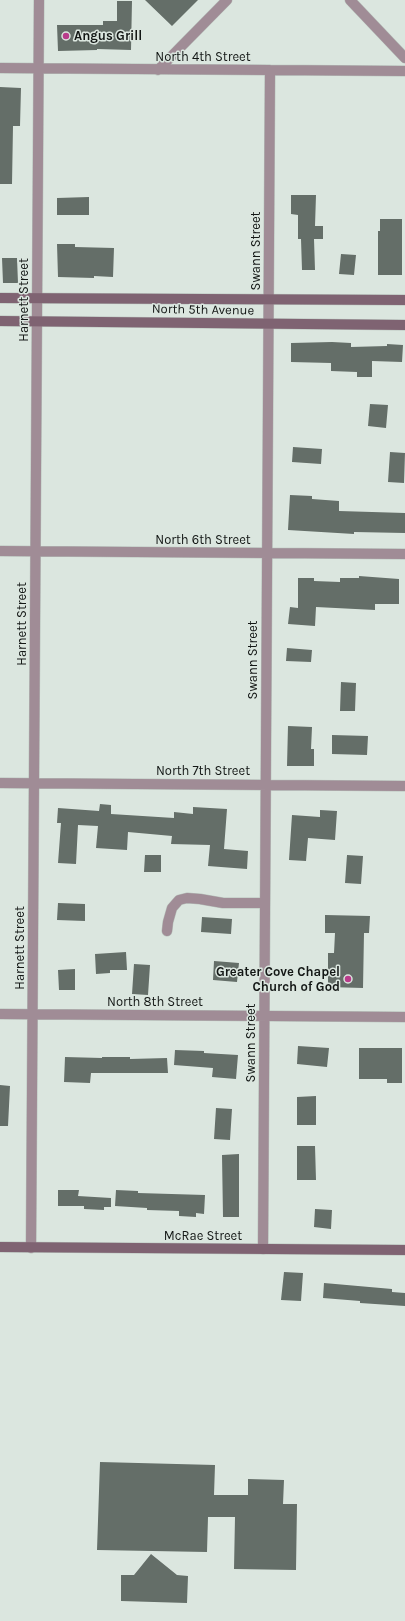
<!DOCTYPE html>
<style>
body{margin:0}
canvas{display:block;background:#dbe6df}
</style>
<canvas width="405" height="1621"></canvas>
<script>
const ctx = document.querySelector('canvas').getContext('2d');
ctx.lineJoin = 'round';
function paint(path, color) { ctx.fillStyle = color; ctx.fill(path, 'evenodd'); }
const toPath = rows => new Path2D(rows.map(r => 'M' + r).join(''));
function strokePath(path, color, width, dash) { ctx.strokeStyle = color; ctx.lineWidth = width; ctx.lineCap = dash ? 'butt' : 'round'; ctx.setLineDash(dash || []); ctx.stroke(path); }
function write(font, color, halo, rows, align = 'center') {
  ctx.font = font + ' Karla,sans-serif'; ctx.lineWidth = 3; ctx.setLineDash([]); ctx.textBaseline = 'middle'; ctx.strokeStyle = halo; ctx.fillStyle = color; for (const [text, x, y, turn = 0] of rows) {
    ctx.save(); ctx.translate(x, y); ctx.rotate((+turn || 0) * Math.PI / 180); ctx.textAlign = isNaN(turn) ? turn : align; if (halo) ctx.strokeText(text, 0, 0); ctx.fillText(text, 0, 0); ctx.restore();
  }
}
const building = toPath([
 [145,0,198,0,172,26],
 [117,1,132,1,131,50,97,49,97,50,58,51,57,25,103,25,103,21,117,21],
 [0,87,21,88,20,126,13,126,12,184,0,184],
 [291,195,316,195,315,226,323,226,323,239,314,239,315,270,302,270,301,239,298,239,298,215,291,214],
 [89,197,89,215,57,215,57,198],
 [380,219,402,219,402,275,378,275,378,231,380,231],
 [57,244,75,244,75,247,114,248,113,277,94,276,94,278,58,277],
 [341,254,356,255,354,275,339,274],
 [2,258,17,258,18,283,3,283],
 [332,342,351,343,351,347,387,346,387,344,403,345,402,362,372,361,372,377,357,377,357,372,331,371,331,363,291,362,291,343],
 [370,404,388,405,386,428,368,426],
 [293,447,322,449,321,464,292,462],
 [390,452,405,453,404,483,388,482],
 [290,495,312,496,312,499,339,501,339,511,405,513,405,533,354,532,354,534,288,530],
 [359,576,399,579,399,604,375,604,375,610,316,607,315,626,288,624,290,607,298,608,298,578,314,578,314,581,340,582,340,578,359,578],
 [287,648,312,650,311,662,286,661],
 [341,682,356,683,355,711,340,711],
 [288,726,312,727,311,749,314,749,314,766,287,766],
 [332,735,368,736,367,755,332,754],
 [100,804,111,805,111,814,174,818,174,812,193,814,193,807,227,809,224,849,248,851,247,869,208,866,210,845,171,844,172,836,128,832,127,850,96,848,98,826,78,825,76,864,58,863,61,823,57,823,58,808,99,811],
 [320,810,337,811,335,840,308,838,306,861,289,860,292,815,320,817],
 [145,855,161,855,161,872,144,872],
 [347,855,363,856,361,884,345,883],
 [58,903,85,904,85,921,57,920],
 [325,915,370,916,369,933,364,933,363,988,328,987,328,953,334,953,335,933,325,933],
 [202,917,232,919,231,934,201,932],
 [126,952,127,970,110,970,110,973,96,974,95,954],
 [214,961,239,963,237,982,213,980],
 [134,964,150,965,148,995,132,994],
 [75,969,75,990,59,990,58,970],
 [298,1046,329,1048,327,1067,297,1064],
 [359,1048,402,1048,402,1083,387,1083,387,1079,359,1079],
 [175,1050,204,1051,204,1053,238,1055,236,1079,212,1077,213,1068,174,1065],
 [65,1057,102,1058,102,1057,130,1057,130,1059,167,1058,168,1073,91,1073,90,1083,64,1082],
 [0,1085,10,1086,8,1126,0,1126],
 [316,1096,316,1125,297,1125,297,1097],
 [216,1108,232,1109,230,1140,214,1139],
 [297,1146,315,1146,316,1180,297,1180],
 [239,1154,239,1217,223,1217,222,1155],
 [58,1190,79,1190,78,1196,111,1198,111,1207,104,1207,104,1210,84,1209,84,1206,58,1206],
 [116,1190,138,1191,138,1193,205,1195,204,1214,196,1213,196,1217,179,1216,179,1211,147,1210,147,1208,115,1206],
 [315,1209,332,1210,331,1229,314,1227],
 [284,1272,303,1273,301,1301,281,1300],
 [324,1283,392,1289,392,1292,405,1293,405,1306,360,1303,360,1301,323,1298],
 [100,1462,215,1465,214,1495,248,1495,248,1479,284,1480,283,1504,297,1504,296,1570,234,1569,235,1517,208,1517,207,1552,97,1550],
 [151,1554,177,1575,188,1576,187,1603,121,1601,121,1575,134,1575]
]);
const street = toPath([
 [350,0,405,58],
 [0,68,405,71],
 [158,70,227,0],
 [0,551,405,554],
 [0,783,405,786],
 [167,931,168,922,172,908,179,900,187,898,200,899,223,903,265,903],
 [0,1014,405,1017],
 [31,1248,39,0],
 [263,1249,270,70]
]);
const secondary = toPath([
 [0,298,405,300],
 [0,321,405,325],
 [0,1247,405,1250]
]);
const markers = [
 [66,36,4,"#b93c8b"],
 [348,979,4,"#b93c8b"]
];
const poiNames = [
 ["Angus Grill",74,36],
 ["Greater Cove Chapel",340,972,"right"],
 ["Church of God",340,987,"right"]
];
const streetNames = [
 ["North 4th Street",203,57],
 ["Swann Street",256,251,-90],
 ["Harnett Street",24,300,-90],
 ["North 5th Avenue",203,310,1],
 ["North 6th Street",203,540],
 ["Harnett Street",22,624,-90],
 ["Swann Street",253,660,-90],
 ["North 7th Street",203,771],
 ["Harnett Street",20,948,-90],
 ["North 8th Street",155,1002],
 ["Swann Street",251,1043,-90],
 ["McRae Street",203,1236]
];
paint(building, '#646e68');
strokePath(street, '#b7c1bb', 11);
strokePath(secondary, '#b7c1bb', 11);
strokePath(street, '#a08c96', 10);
strokePath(secondary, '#7f6372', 10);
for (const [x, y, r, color] of markers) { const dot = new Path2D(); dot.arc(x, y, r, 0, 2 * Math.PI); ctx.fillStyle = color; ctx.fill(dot); strokePath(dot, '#dbe6df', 1.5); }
write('bold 13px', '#131715', '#dbe6df', poiNames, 'left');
write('13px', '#131715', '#dbe6df', streetNames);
</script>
